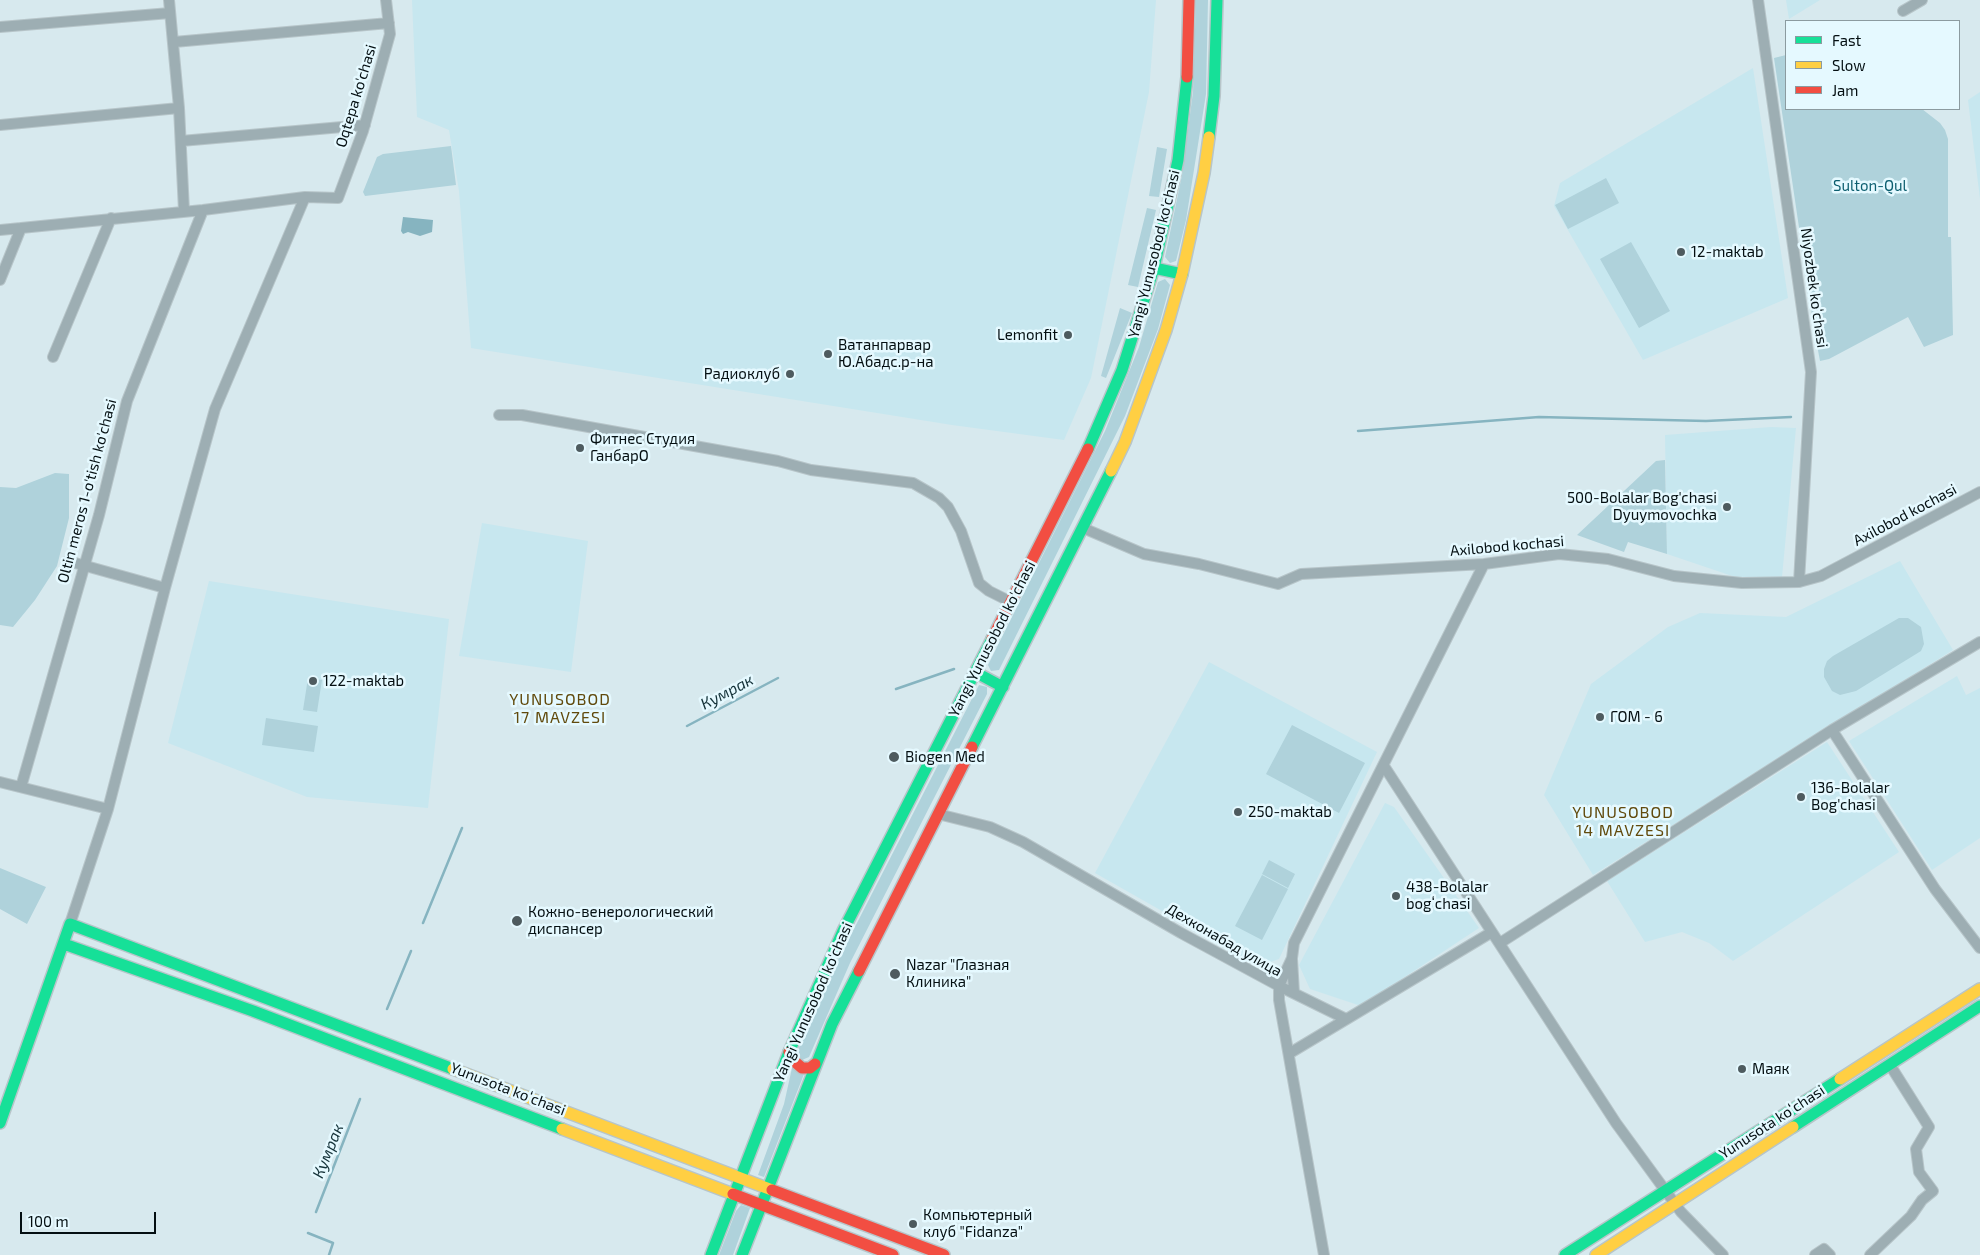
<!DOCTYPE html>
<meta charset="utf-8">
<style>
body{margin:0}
#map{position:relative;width:1980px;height:1255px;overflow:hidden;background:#d7e9ee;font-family:"Exo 2",sans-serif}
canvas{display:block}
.legend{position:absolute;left:1785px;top:20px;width:175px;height:90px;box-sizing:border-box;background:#e5f9ff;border:1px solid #8b9ba0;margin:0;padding:6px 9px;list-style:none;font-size:15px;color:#040f12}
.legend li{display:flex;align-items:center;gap:10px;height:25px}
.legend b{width:25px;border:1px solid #8b9ba0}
.scale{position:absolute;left:20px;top:1212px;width:136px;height:22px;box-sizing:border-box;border:2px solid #040f12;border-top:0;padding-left:6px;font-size:15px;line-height:18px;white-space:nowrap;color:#040f12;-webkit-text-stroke:4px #e5f9ff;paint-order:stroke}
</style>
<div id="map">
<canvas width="1980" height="1255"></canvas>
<ul class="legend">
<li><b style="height:6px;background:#16e098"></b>Fast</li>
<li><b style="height:6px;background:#ffcf43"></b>Slow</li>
<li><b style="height:6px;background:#f24e42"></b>Jam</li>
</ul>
<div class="scale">100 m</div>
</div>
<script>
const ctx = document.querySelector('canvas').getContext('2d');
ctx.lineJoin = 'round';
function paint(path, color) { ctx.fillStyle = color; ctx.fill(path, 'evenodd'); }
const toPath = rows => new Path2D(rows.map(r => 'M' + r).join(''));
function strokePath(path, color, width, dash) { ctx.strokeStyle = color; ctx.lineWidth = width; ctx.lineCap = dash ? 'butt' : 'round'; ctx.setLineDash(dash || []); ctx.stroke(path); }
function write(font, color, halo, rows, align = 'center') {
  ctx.font = font + ' "Exo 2",sans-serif'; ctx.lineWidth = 5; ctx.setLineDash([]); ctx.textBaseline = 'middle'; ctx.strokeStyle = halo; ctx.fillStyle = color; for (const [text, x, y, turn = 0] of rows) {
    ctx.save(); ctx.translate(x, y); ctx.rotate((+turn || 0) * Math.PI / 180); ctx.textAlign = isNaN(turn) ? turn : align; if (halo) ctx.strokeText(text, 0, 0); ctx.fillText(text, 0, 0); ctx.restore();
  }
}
const built = toPath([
 [412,0,1156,0,1149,92,1091,378,1064,440,952,425,471,348,459,191,449,130,417,117],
 [1786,0,1820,0,1789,19],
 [1753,68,1788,298,1643,360,1554,206,1560,183],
 [1980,92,1980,199,1968,100],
 [1771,427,1796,428,1782,577,1753,583,1667,554,1665,435],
 [482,523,588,541,571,672,459,656],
 [1900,561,1953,650,1593,875,1544,795,1591,684,1668,627,1700,613,1786,617],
 [209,581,449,619,428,808,307,797,168,743],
 [1209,662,1377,752,1279,959,1259,966,1095,873],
 [1957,676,1966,695,1980,688,1980,838,1932,870,1849,741],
 [1827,742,1899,852,1733,961,1709,943,1682,932,1645,942,1607,881],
 [1385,803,1394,807,1479,928,1361,1006,1310,989,1299,965]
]);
const green = toPath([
 [1196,0,1208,0,1206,94,1186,220,1176,261,1170,263,1165,257,1182,175,1193,92],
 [1786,55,1786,109,1922,109,1940,123,1945,130,1948,139,1948,237,1951,237,1953,335,1924,347,1908,317,1829,359,1820,361,1814,329,1774,58],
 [451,146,456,185,365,196,363,192,377,157,383,154],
 [1157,147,1167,149,1159,197,1149,196],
 [1606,178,1619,203,1568,229,1555,205],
 [1147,208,1156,210,1138,287,1128,285],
 [1631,242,1670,311,1639,328,1600,259],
 [1165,279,1170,285,1158,329,1125,416,999,670,991,671,988,665,1105,431,1139,347,1158,282],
 [1120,308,1132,313,1106,378,1101,376],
 [1665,460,1667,554,1628,542,1624,552,1577,535,1656,461],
 [55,473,69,474,69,518,57,566,35,600,13,627,0,625,0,487,16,488],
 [1899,618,1908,618,1921,627,1924,644,1921,651,1856,691,1840,695,1832,691,1824,677,1824,669,1827,661,1833,656],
 [308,678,322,680,317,712,303,710],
 [979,685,987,687,987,694,850,963,809,1057,802,1060,797,1052,839,958],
 [266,718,318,726,314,752,262,745],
 [1292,725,1365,763,1339,813,1266,774],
 [1269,860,1295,874,1288,888,1262,874],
 [0,868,46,887,27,924,0,909],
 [1262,875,1288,889,1262,940,1235,926],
 [792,1068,804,1074,764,1177,758,1175,784,1104],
 [741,1205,750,1208,733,1255,719,1255,736,1211]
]);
const water = toPath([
 [403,217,433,220,432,232,420,236,408,232,403,234,401,231]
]);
const stream = toPath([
 [1358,431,1539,417,1706,421,1791,417],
 [896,689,954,669],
 [687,726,778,678],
 [423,923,462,828],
 [387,1009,411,951],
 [316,1212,360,1099],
 [308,1233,333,1243,329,1255]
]);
const street = toPath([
 [169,0,179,108,184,211],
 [1758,0,1811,372,1799,582],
 [1903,11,1922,0],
 [0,27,170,13],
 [174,42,389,23],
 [0,125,179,108],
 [181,141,365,125],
 [0,230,21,228],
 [0,280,21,228,203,210,305,197],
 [53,357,111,218],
 [499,415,522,415,778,461,811,470,913,483,939,498,948,507,961,531,979,583,989,591,1011,602],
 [1083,528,1144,554,1199,564,1278,584,1301,574,1484,564,1559,554,1608,559,1674,576,1742,583,1799,582,1821,576,1980,492],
 [68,561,165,588],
 [1832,730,1935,889,1980,948],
 [1384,766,1616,1123,1681,1212,1723,1255],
 [0,782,108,809],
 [21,787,99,515,127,401,203,210],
 [938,814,990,827,1023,842,1181,933,1279,986,1346,1019],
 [70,924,108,809,165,588,215,409,305,197,338,198,363,131,390,34,386,0],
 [1500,943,1832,730,1980,642],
 [1292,959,1294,993],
 [1290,1053,1492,932],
 [1324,1255,1279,1000,1279,986,1292,958,1294,943,1484,564],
 [1815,1255,1824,1249,1830,1255],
 [1870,1255,1911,1216,1922,1200,1933,1191,1919,1172,1916,1149,1929,1127,1890,1065]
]);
const fast = toPath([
 [1209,137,1214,96,1217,0],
 [1154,268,1182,274],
 [1088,449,1122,370,1154,268,1178,160,1187,77],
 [975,672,1003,687],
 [972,747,1111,471],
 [64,944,253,1011,562,1129],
 [0,1123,70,924,453,1069],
 [1793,1127,1980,1006],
 [711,1255,789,1052,843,931,992,639],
 [742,1255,832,1024,859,971],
 [1565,1255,1840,1079]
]);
const slow = toPath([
 [1111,471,1125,442,1166,330,1182,274,1204,173,1209,137],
 [453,1069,772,1190],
 [1840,1079,1980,989],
 [562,1129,733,1194],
 [1596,1255,1793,1127]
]);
const jam = toPath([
 [1187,77,1189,0],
 [992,639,1088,449],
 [859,971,972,747],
 [789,1052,794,1061,802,1068,810,1068,815,1064],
 [772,1190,944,1255],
 [733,1194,893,1255]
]);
const markers = [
 [1681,252,5,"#4e5b5f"],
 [1068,335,5,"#4e5b5f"],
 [828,354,5,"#4e5b5f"],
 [790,374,5,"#4e5b5f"],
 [580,448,5,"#4e5b5f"],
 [1727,507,5,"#4e5b5f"],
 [313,681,5,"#4e5b5f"],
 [1600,717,5,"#4e5b5f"],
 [894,757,6,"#4e5b5f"],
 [1801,797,5,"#4e5b5f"],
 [1238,812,5,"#4e5b5f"],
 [1396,896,5,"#4e5b5f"],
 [517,921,6,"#4e5b5f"],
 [895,974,6,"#4e5b5f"],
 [1742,1069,5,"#4e5b5f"],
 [913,1224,5,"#4e5b5f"]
];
const streetNames = [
 ["Oqtepa ko'chasi",356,96,-73],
 ["Yangi Yunusobod ko'chasi",1154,254,-76],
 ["Niyozbek koʻchasi",1814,288,82],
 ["Oltin meros 1-o'tish ko'chasi",87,491,-75],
 ["Axilobod kochasi",1905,515,-28],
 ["Axilobod kochasi",1507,546,-5],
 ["Yangi Yunusobod ko'chasi",992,639,-63],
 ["Дехконабад улица",1224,940,30],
 ["Yangi Yunusobod ko'chasi",813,1002,-66],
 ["Yunusota koʻchasi",508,1089,21],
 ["Yunusota koʻchasi",1772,1122,-33]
];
const parkNames = [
 ["Sulton-Qul",1870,186]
];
const poiNames = [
 ["12-maktab",1691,252],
 ["Lemonfit",1058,335,"right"],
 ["Ватанпарвар",838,345],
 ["Ю.Абадс.р-на",838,362],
 ["Радиоклуб",780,374,"right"],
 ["Фитнес Студия",590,439],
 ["ГанбарО",590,456],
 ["500-Bolalar Bog'chasi",1717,498,"right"],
 ["Dyuymovochka",1717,515,"right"],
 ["122-maktab",323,681],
 ["ГОМ - 6",1610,717],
 ["Biogen Med",905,757],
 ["136-Bolalar",1811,788],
 ["Bog'chasi",1811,805],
 ["250-maktab",1248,812],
 ["438-Bolalar",1406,887],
 ["bogʻchasi",1406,904],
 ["Кожно-венерологический",528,912],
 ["диспансер",528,929],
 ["Nazar \"Глазная",906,965],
 ["Клиника\"",906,982],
 ["Маяк",1752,1069],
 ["Компьютерный",923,1215],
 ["клуб \"Fidanza\"",923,1232]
];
const waterNames = [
 ["Кумрак",727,692,-28],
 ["Кумрак",328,1151,-68]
];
const neighbourhoodNames = [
 ["YUNUSOBOD",560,700],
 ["17 MAVZESI",560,718],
 ["YUNUSOBOD",1623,813],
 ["14 MAVZESI",1623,831]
];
paint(built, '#c7e7ef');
paint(green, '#afd2db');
paint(water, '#86b4c0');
strokePath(stream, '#86b4c0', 2.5);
strokePath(street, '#b7c5c9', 12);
strokePath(fast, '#b7c5c9', 14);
strokePath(slow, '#b7c5c9', 14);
strokePath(jam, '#b7c5c9', 14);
strokePath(street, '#9daeb3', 10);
strokePath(fast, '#16e098', 11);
strokePath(slow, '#ffcf43', 11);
strokePath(jam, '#f24e42', 11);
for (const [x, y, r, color] of markers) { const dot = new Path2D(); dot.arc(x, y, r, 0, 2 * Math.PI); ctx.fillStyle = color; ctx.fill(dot); strokePath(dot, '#e5f9ff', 2); }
write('15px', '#040f12', '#e5f9ff', streetNames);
write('15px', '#0c5e6f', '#e5f9ff', parkNames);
write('15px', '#040f12', '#e5f9ff', poiNames, 'left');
write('italic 16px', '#143239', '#e5f9ff', waterNames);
ctx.letterSpacing = '1px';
write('16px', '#614a0d', '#e5f9ff', neighbourhoodNames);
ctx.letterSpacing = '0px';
</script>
